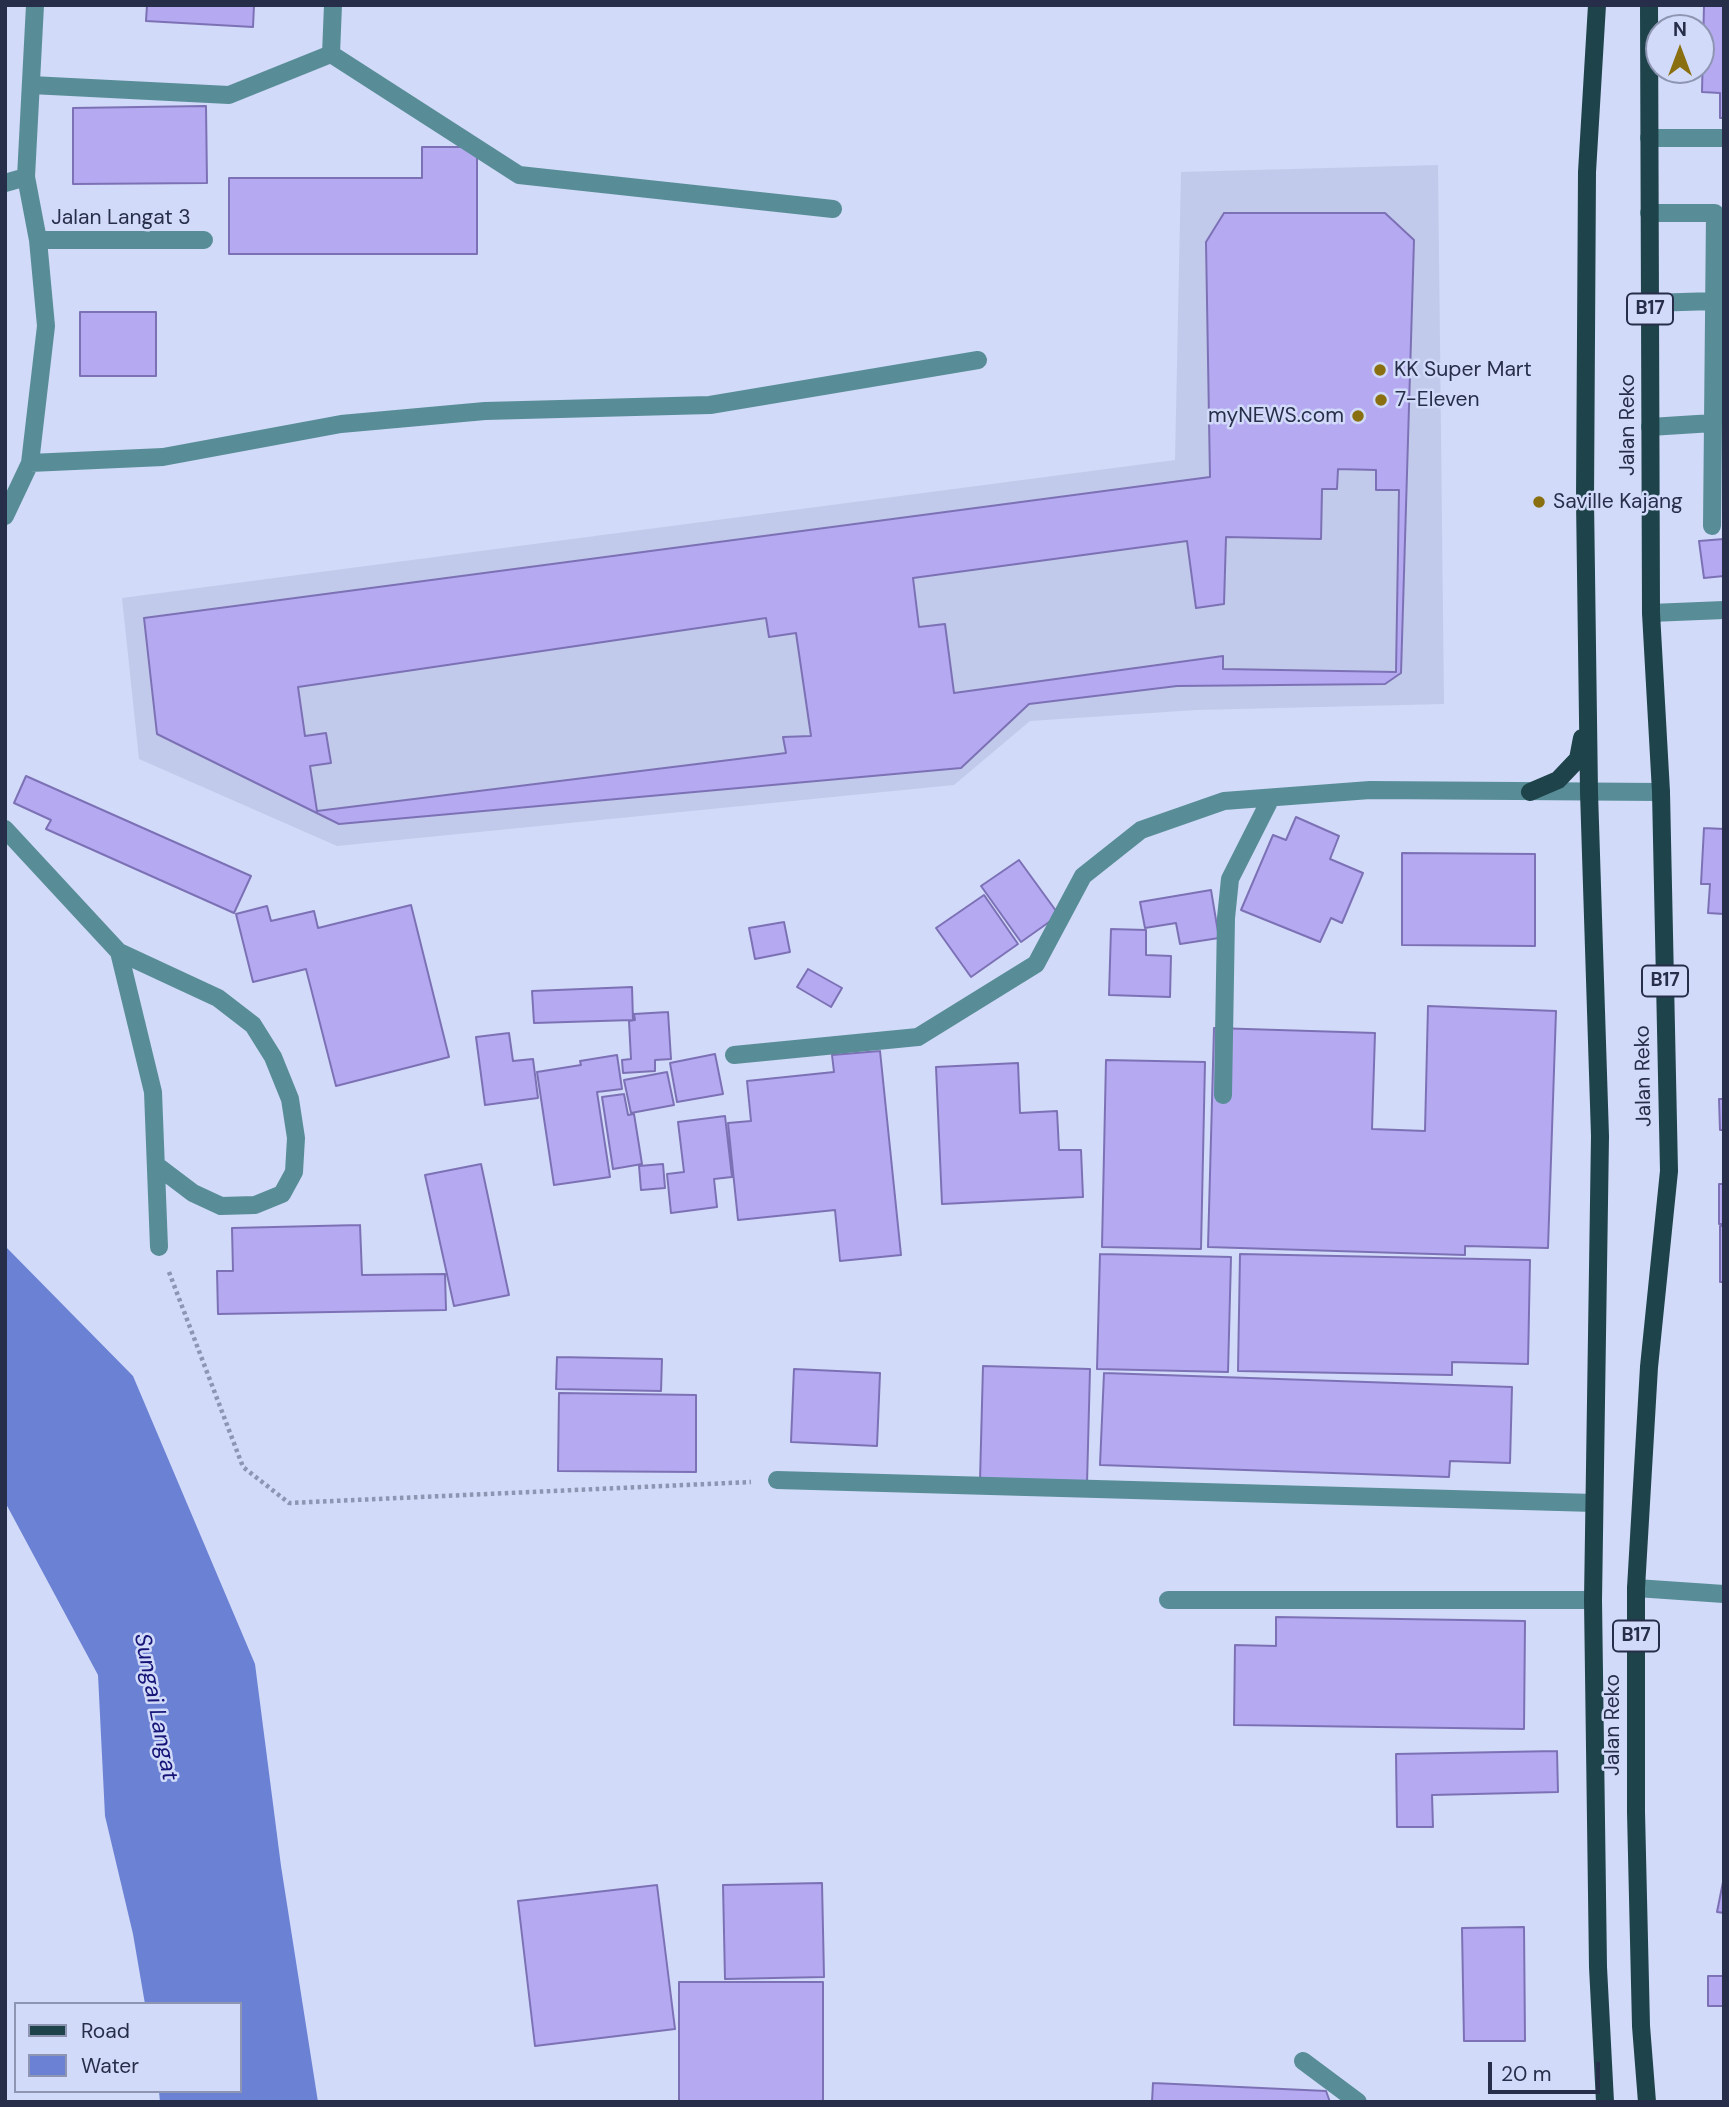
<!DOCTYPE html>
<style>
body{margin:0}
#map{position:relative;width:1729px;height:2107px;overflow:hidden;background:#d1daf8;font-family:"DM Sans",sans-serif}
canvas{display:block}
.frame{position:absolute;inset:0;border:7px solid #262e4a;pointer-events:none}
.legend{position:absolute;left:14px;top:2002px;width:228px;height:91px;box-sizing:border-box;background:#d1daf8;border:2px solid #8d95b2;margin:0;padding:9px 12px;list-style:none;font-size:21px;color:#262e4a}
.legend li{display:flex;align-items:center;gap:14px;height:35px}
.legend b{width:35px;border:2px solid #8d95b2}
.north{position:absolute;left:1645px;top:14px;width:70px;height:70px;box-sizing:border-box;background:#d1daf8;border:2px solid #8d95b2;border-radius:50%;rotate:0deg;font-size:19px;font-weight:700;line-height:28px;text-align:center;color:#262e4a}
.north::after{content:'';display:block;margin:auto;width:24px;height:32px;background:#8a6f10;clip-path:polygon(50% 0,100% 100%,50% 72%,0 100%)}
.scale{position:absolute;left:1488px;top:2062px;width:112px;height:32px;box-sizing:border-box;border:4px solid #262e4a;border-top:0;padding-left:9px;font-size:21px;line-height:24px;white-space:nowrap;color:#262e4a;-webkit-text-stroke:5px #d1daf8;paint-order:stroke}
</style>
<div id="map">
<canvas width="1729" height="2107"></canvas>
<div class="frame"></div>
<ul class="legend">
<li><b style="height:9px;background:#1e434a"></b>Road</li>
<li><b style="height:19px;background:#6b81d4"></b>Water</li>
</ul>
<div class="north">N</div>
<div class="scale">20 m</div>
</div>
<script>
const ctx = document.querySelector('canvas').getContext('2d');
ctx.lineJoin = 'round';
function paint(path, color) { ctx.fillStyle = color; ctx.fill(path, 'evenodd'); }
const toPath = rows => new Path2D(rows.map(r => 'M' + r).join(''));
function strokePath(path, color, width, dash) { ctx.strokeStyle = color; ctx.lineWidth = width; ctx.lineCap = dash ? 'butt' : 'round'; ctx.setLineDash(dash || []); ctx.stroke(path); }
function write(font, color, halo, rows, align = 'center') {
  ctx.font = font + ' "DM Sans",sans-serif'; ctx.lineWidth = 5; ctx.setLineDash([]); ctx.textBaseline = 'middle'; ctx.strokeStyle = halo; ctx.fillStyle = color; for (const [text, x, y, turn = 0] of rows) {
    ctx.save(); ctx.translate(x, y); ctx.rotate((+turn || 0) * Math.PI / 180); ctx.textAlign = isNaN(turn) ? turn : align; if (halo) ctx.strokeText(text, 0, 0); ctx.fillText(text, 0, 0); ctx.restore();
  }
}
const built = toPath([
 [1438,165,1444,704,1196,710,1030,721,954,785,337,846,139,759,122,598,1175,460,1181,172]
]);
const water = toPath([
 [5,1246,133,1376,255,1664,281,1866,318,2102,160,2102,159,2091,240,2091,240,2004,145,2004,133,1934,105,1816,98,1675,5,1502]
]);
const building = toPath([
 [147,5,254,5,253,27,146,21,147,5],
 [1704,5,1724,5,1724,118,1720,118,1720,93,1702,92,1704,5],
 [206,106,207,183,73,184,73,108,206,106],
 [422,147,477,147,477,254,229,254,229,178,422,178,422,147],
 [1224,213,1385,213,1414,240,1401,673,1385,684,1177,686,1029,704,961,768,339,824,157,734,144,618,1210,477,1206,242,1224,213],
 [80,312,156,312,156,376,80,376,80,312],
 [1338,469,1376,470,1376,490,1399,490,1396,672,1223,669,1223,656,954,693,945,624,919,627,913,578,1187,541,1196,608,1224,604,1226,537,1321,539,1322,489,1337,489,1338,469],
 [1724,539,1724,576,1704,578,1699,541,1724,539],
 [766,618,769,637,796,633,811,736,783,737,786,753,317,811,310,766,331,763,326,733,305,736,298,687,766,618],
 [26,776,251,876,234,913,46,829,51,820,14,803,26,776],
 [1296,817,1339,836,1330,859,1363,873,1342,923,1331,918,1320,942,1241,910,1273,835,1286,840,1296,817],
 [1704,828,1724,829,1724,914,1708,913,1710,884,1701,884,1704,828],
 [1402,853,1535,854,1535,946,1402,945,1402,853],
 [1019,860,1059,915,1021,942,981,886,1019,860],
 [1211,890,1219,938,1180,944,1176,923,1145,928,1140,902,1211,890],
 [984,895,1018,944,971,977,936,928,984,895],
 [411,905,449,1057,336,1086,306,969,253,982,236,914,267,906,271,921,314,911,318,928,411,905],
 [784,922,790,952,755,959,749,928,784,922],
 [1111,929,1146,930,1146,955,1171,956,1170,997,1109,995,1111,929],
 [808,969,842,988,831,1007,797,987,808,969],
 [632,987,633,1020,534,1023,532,991,632,987],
 [1428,1006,1556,1011,1548,1248,1465,1246,1465,1255,1208,1247,1214,1028,1375,1033,1372,1129,1425,1131,1428,1006],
 [668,1012,671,1059,655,1060,655,1071,623,1073,622,1060,631,1059,629,1021,635,1020,634,1014,668,1012],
 [509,1033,513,1061,533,1059,538,1098,485,1105,476,1037,509,1033],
 [880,1051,901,1255,840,1261,835,1210,738,1220,728,1123,751,1121,747,1081,834,1072,832,1055,880,1051],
 [715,1054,723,1094,677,1102,670,1063,715,1054],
 [617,1055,622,1089,597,1092,610,1177,554,1185,537,1072,581,1065,580,1061,617,1055],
 [1106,1060,1205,1062,1201,1249,1102,1247,1106,1060],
 [1018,1063,1020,1113,1057,1111,1059,1150,1081,1150,1083,1197,942,1204,936,1067,1018,1063],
 [667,1072,674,1105,631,1113,624,1080,667,1072],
 [624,1094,628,1115,634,1114,642,1164,613,1169,602,1097,624,1094],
 [1719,1099,1724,1099,1724,1130,1720,1130,1719,1099],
 [725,1116,732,1177,714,1179,717,1207,671,1213,667,1174,684,1172,678,1122,725,1116],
 [481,1164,509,1295,454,1306,425,1175,481,1164],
 [663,1164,665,1188,641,1190,639,1166,663,1164],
 [1719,1184,1724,1184,1724,1224,1719,1224,1719,1184],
 [360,1225,362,1275,445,1274,446,1310,218,1314,217,1271,233,1271,232,1228,360,1225],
 [1720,1226,1724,1226,1724,1282,1720,1282,1720,1226],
 [1100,1254,1231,1257,1228,1372,1097,1369,1100,1254],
 [1240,1254,1530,1260,1528,1364,1452,1362,1452,1375,1238,1371,1240,1254],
 [557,1357,662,1359,661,1391,556,1389,557,1357],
 [983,1366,1090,1369,1087,1484,980,1481,983,1366],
 [794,1369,880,1373,877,1446,791,1442,794,1369],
 [1104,1373,1512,1387,1510,1463,1450,1461,1449,1477,1100,1465,1104,1373],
 [559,1393,696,1395,696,1472,558,1471,559,1393],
 [1276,1617,1525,1621,1524,1729,1234,1725,1235,1645,1276,1646,1276,1617],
 [1557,1751,1558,1792,1432,1795,1433,1827,1397,1827,1396,1754,1557,1751],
 [1724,1877,1724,1913,1717,1912,1724,1877],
 [822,1883,824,1977,725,1979,723,1885,822,1883],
 [657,1885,675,2029,535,2046,518,1901,657,1885],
 [1524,1927,1525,2041,1464,2041,1462,1928,1524,1927],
 [1708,1976,1724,1976,1724,2006,1708,2006,1708,1976],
 [679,1982,823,1982,823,2102,679,2102,679,1982],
 [1153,2083,1326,2091,1330,2102,1152,2102,1153,2083]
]);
const path = toPath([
 [169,1272,243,1467,289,1503,751,1482]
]);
const minor = toPath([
 [333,5,331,54,519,175,833,209],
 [31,85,229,95,331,54],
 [1649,138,1724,138],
 [5,183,26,177],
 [1649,213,1715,213,1712,526],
 [38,240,204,240],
 [1650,303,1714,301],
 [1650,427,1713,423],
 [30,463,163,457,341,424,485,411,710,405,978,360],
 [5,516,30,463,46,326,38,240,26,177,35,5],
 [1651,613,1724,610],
 [5,829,119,952,218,998,253,1025,273,1057,290,1099,296,1138,294,1172,282,1194,255,1205,221,1206,193,1193,156,1165],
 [119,952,153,1092,159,1247],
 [734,1055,918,1037,1036,964,1083,876,1141,830,1224,801,1370,790,1661,792],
 [1223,1095,1226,918,1230,879,1271,798],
 [777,1480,1594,1503],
 [1636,1588,1724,1594],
 [1168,1600,1593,1600],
 [1303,2061,1358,2102]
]);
const major = toPath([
 [1597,5,1587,172,1585,500,1589,792,1600,1136,1593,1600,1598,1967,1605,2102],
 [1530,792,1558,780,1578,759,1582,738],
 [1647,2102,1641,2026,1636,1812,1636,1588,1649,1367,1669,1171,1661,792,1651,613,1649,5]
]);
const markers = [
 [1380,370,7,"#8a6f10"],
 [1381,400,7,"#8a6f10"],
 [1358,416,7,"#8a6f10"],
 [1539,502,7,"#8a6f10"]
];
const shields = [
 [1650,309,46],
 [1665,981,46],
 [1636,1636,46]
];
const shieldNames = [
 ["B17",1650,309],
 ["B17",1665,981],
 ["B17",1636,1636]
];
const streetNames = [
 ["Jalan Langat 3",121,218],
 ["Jalan Reko",1628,425,-90],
 ["Jalan Reko",1644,1076,-91],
 ["Jalan Reko",1613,1725,-90]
];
const poiNames = [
 ["KK Super Mart",1394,370],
 ["7-Eleven",1395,400],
 ["myNEWS.com",1344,416,"right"],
 ["Saville Kajang",1553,502]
];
const waterNames = [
 ["Sungai Langat",155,1707,79]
];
paint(built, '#c1caea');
paint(water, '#6b81d4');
paint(building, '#b5aaf2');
strokePath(building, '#7d71b6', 2);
strokePath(path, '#8c95b2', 4.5, [3.5, 3.5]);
strokePath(minor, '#588d97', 18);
strokePath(major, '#1e434a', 18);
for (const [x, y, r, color] of markers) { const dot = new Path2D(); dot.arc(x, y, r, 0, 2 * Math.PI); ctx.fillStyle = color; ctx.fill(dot); strokePath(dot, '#d1daf8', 2.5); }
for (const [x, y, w] of shields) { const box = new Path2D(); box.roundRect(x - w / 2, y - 15.5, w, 31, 5); ctx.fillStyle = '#d1daf8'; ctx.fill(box); strokePath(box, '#262e4a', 2); }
write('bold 19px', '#262e4a', null, shieldNames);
write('21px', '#262e4a', '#d1daf8', streetNames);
write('21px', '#262e4a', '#d1daf8', poiNames, 'left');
write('italic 23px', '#161577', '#d1daf8', waterNames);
</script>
